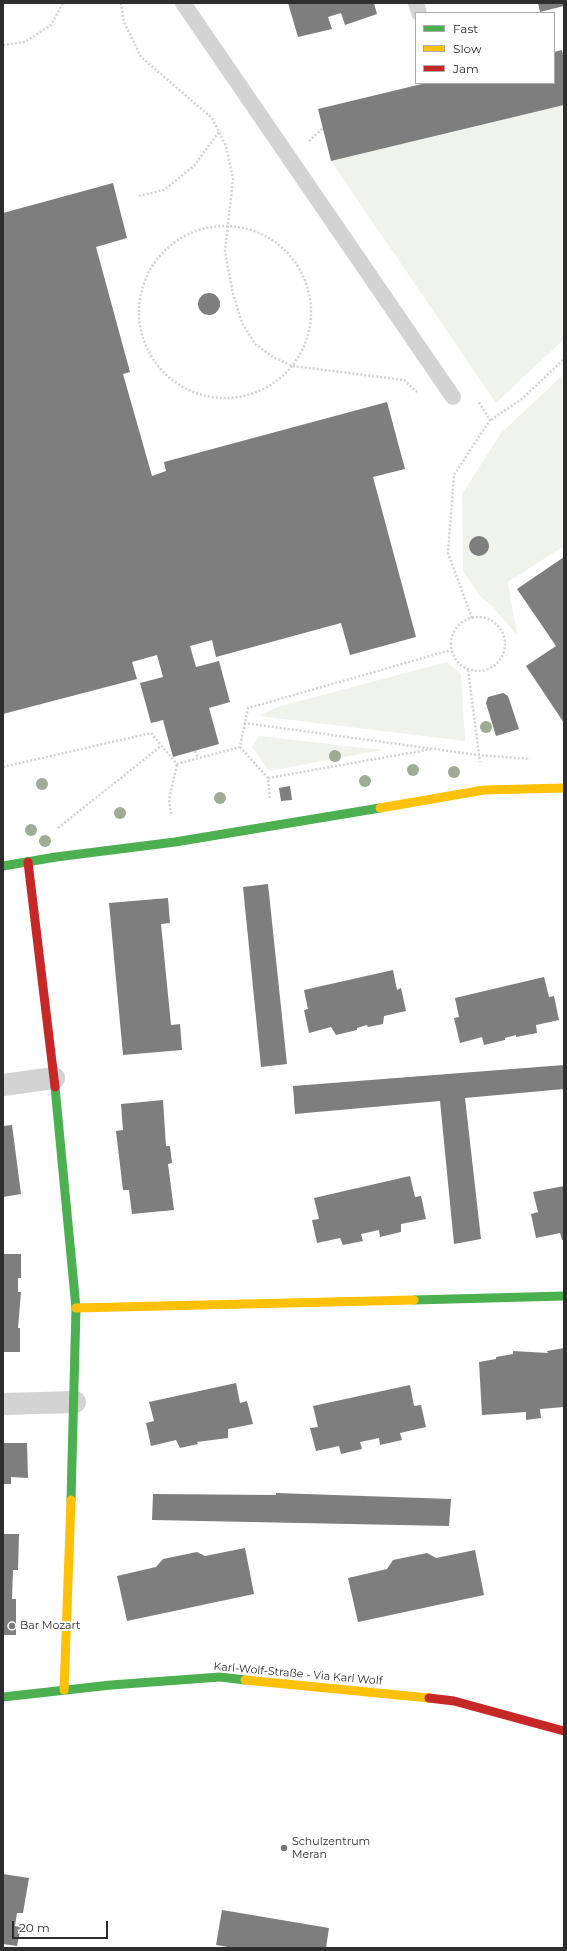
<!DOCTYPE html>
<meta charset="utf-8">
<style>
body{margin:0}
#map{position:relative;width:567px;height:1951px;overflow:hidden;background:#fff;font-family:Montserrat,sans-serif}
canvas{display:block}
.frame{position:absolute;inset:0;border:4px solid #2e2e2e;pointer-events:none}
.legend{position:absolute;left:415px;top:12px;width:140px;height:72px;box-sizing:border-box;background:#fff;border:1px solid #ababab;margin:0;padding:5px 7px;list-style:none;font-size:12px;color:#2e2e2e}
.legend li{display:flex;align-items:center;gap:8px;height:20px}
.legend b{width:20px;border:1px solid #ababab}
.scale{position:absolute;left:12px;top:1921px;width:96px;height:18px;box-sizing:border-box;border:2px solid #2e2e2e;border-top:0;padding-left:5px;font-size:12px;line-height:14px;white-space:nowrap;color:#2e2e2e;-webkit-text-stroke:3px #fff;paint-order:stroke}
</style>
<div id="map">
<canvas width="567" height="1951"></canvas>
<div class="frame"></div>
<ul class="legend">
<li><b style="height:5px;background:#4caf50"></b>Fast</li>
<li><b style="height:5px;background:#ffc107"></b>Slow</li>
<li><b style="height:5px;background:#c62828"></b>Jam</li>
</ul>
<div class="scale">20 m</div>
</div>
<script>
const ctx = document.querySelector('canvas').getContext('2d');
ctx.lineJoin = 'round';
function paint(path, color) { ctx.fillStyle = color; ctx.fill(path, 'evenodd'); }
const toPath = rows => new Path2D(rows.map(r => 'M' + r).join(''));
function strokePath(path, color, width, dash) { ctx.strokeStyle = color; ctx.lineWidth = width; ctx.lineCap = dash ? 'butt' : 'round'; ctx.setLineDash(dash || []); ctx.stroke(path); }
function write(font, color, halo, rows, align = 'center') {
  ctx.font = font + ' Montserrat,sans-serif'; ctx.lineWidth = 4; ctx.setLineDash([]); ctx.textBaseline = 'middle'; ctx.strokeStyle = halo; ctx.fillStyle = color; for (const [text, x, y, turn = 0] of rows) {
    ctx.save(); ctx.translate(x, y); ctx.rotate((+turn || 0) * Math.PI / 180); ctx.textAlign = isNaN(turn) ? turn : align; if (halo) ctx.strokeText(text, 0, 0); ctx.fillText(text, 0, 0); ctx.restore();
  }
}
const green = toPath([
 [564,105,564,339,496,403,331,161],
 [564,374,564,546,508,582,517,635,492,606,480,596,463,571,462,494,501,433],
 [447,662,461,674,465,741,259,716,277,707],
 [259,736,382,750,269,771,252,747]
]);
const building = toPath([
 [288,3,374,3,377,14,345,25,341,13,328,17,332,29,298,37],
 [538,3,564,3,564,6,540,12],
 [562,50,564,59,564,105,331,161,318,109,426,83,554,83,554,52],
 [113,183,127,238,96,247,130,372,123,374,152,476,166,471,164,462,387,402,405,469,373,477,416,637,350,655,341,623,216,657,212,640,190,646,196,667,219,661,230,702,209,708,219,744,173,757,163,720,151,723,140,683,163,677,157,655,132,662,137,679,3,714,3,213],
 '198 304a11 11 0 1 1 22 0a11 11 0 1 1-22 0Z',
 '469 546a10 10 0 1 1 20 0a10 10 0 1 1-20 0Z',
 [564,557,564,723,526,666,556,646,517,589],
 [503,693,508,696,519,729,496,736,486,703,488,697],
 [290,786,292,800,281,801,279,788],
 [268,884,287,1064,261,1067,243,887],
 [168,898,170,923,161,924,171,1025,180,1024,182,1050,123,1055,109,903],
 [393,970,397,990,401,988,406,1011,384,1016,383,1024,368,1027,367,1025,357,1028,357,1030,336,1035,331,1027,309,1033,304,1010,308,1009,304,990],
 [544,977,549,997,554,996,559,1020,536,1025,537,1033,516,1037,516,1035,505,1038,505,1040,484,1045,482,1037,460,1043,454,1018,459,1017,455,998],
 [564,1065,564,1089,465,1098,481,1239,454,1244,440,1101,295,1114,293,1086],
 [163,1100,166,1146,170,1146,172,1163,168,1164,174,1210,132,1214,129,1190,123,1190,116,1131,123,1130,121,1104],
 [12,1125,21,1194,3,1197,3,1126],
 [410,1176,415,1197,421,1196,426,1219,401,1224,401,1232,380,1237,379,1230,361,1234,363,1241,343,1245,340,1238,317,1243,312,1220,319,1219,314,1198],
 [564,1186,564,1240,562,1240,560,1233,536,1238,531,1214,538,1212,533,1192],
 [3,1254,21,1254,21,1278,18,1278,18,1292,21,1292,18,1328,20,1328,20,1352,3,1352],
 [564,1348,564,1407,540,1409,541,1418,526,1420,526,1412,482,1415,479,1362,496,1359,496,1357,513,1354,513,1351,548,1353,547,1351],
 [236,1383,240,1403,247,1401,253,1424,228,1429,228,1438,197,1442,198,1444,180,1448,176,1440,151,1446,146,1423,154,1421,149,1402],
 [410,1385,414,1406,421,1405,426,1427,400,1433,402,1440,380,1445,379,1438,360,1442,362,1449,341,1454,339,1446,316,1451,310,1428,318,1427,313,1406],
 [3,1443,27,1443,28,1478,11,1477,11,1484,3,1484],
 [276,1493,451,1499,449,1526,152,1520,153,1494,276,1495],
 [3,1534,19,1534,18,1570,13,1570,12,1599,16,1599,16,1635,3,1635],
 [245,1548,254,1594,127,1621,117,1576,156,1567,163,1559,197,1552,205,1556],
 [475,1550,484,1595,358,1622,348,1578,387,1569,393,1560,427,1553,436,1558],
 [3,1874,29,1878,23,1913,17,1913,15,1926,21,1927,17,1946,3,1944],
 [222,1910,329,1928,326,1948,234,1948,216,1945]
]);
const path = toPath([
 [121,3,124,22,141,57,212,118,226,146,233,179,225,251,233,294,242,323,255,344,273,357,293,366,404,380,417,392],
 [3,45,25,42,51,25,63,3],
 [309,141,323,128],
 [139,196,164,190,194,166,219,132],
 '139 312a86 86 0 1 1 172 0a86 86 0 1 1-172 0Z',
 [491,420,523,398,564,359],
 '451 644a27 27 0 1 1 54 0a27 27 0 1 1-54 0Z',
 [472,618,448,553,454,475,490,420,478,401],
 [468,670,480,762],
 [244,723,478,755,530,759],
 [240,747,268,778,270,799],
 [195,751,198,758],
 [3,767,151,733,177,764,240,747,248,708,451,650],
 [268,778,432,749],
 [171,814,169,800,177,764],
 [58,828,161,746]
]);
const lane = toPath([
 [183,3,453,397],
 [416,3,419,13]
]);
const street = toPath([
 [3,1085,54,1078],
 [3,1404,75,1402]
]);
const fast = toPath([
 [3,866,56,857,175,842,380,808],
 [55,1087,76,1308,71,1500],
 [414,1300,564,1296],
 [3,1697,111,1685,220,1677,245,1680]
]);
const slow = toPath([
 [380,808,484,790,564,788],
 [76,1308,414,1300],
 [245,1680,429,1698],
 [64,1690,71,1500]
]);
const jam = toPath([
 [28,862,55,1087],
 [429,1698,454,1701,564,1731]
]);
const trees = [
 [486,727],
 [335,756],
 [413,770],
 [454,772],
 [365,781],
 [42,784],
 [220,798],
 [120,813],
 [31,830],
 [45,841]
];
const markers = [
 [12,1626,4,"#777"],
 [284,1848,4,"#777"]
];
const poiNames = [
 ["Bar Mozart",20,1626],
 ["Schulzentrum",292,1842],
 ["Meran",292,1855]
];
const streetNames = [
 ["Karl-Wolf-Straße - Via Karl Wolf",298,1674,5]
];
paint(green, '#f0f3ec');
paint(building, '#7e7e7e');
strokePath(path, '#d3d3d3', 2.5, [2, 2]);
strokePath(lane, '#d3d3d3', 16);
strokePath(street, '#d3d3d3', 22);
strokePath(fast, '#4caf50', 9);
strokePath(slow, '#ffc107', 9);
strokePath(jam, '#c62828', 9);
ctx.fillStyle = '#9fab95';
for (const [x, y] of trees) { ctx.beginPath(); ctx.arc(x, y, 6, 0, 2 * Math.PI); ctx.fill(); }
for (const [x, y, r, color] of markers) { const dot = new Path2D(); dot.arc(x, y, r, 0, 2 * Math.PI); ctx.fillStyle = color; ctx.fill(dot); strokePath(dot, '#fff', 1.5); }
write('11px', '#2e2e2e', '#fff', poiNames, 'left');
write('11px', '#2e2e2e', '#fff', streetNames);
</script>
